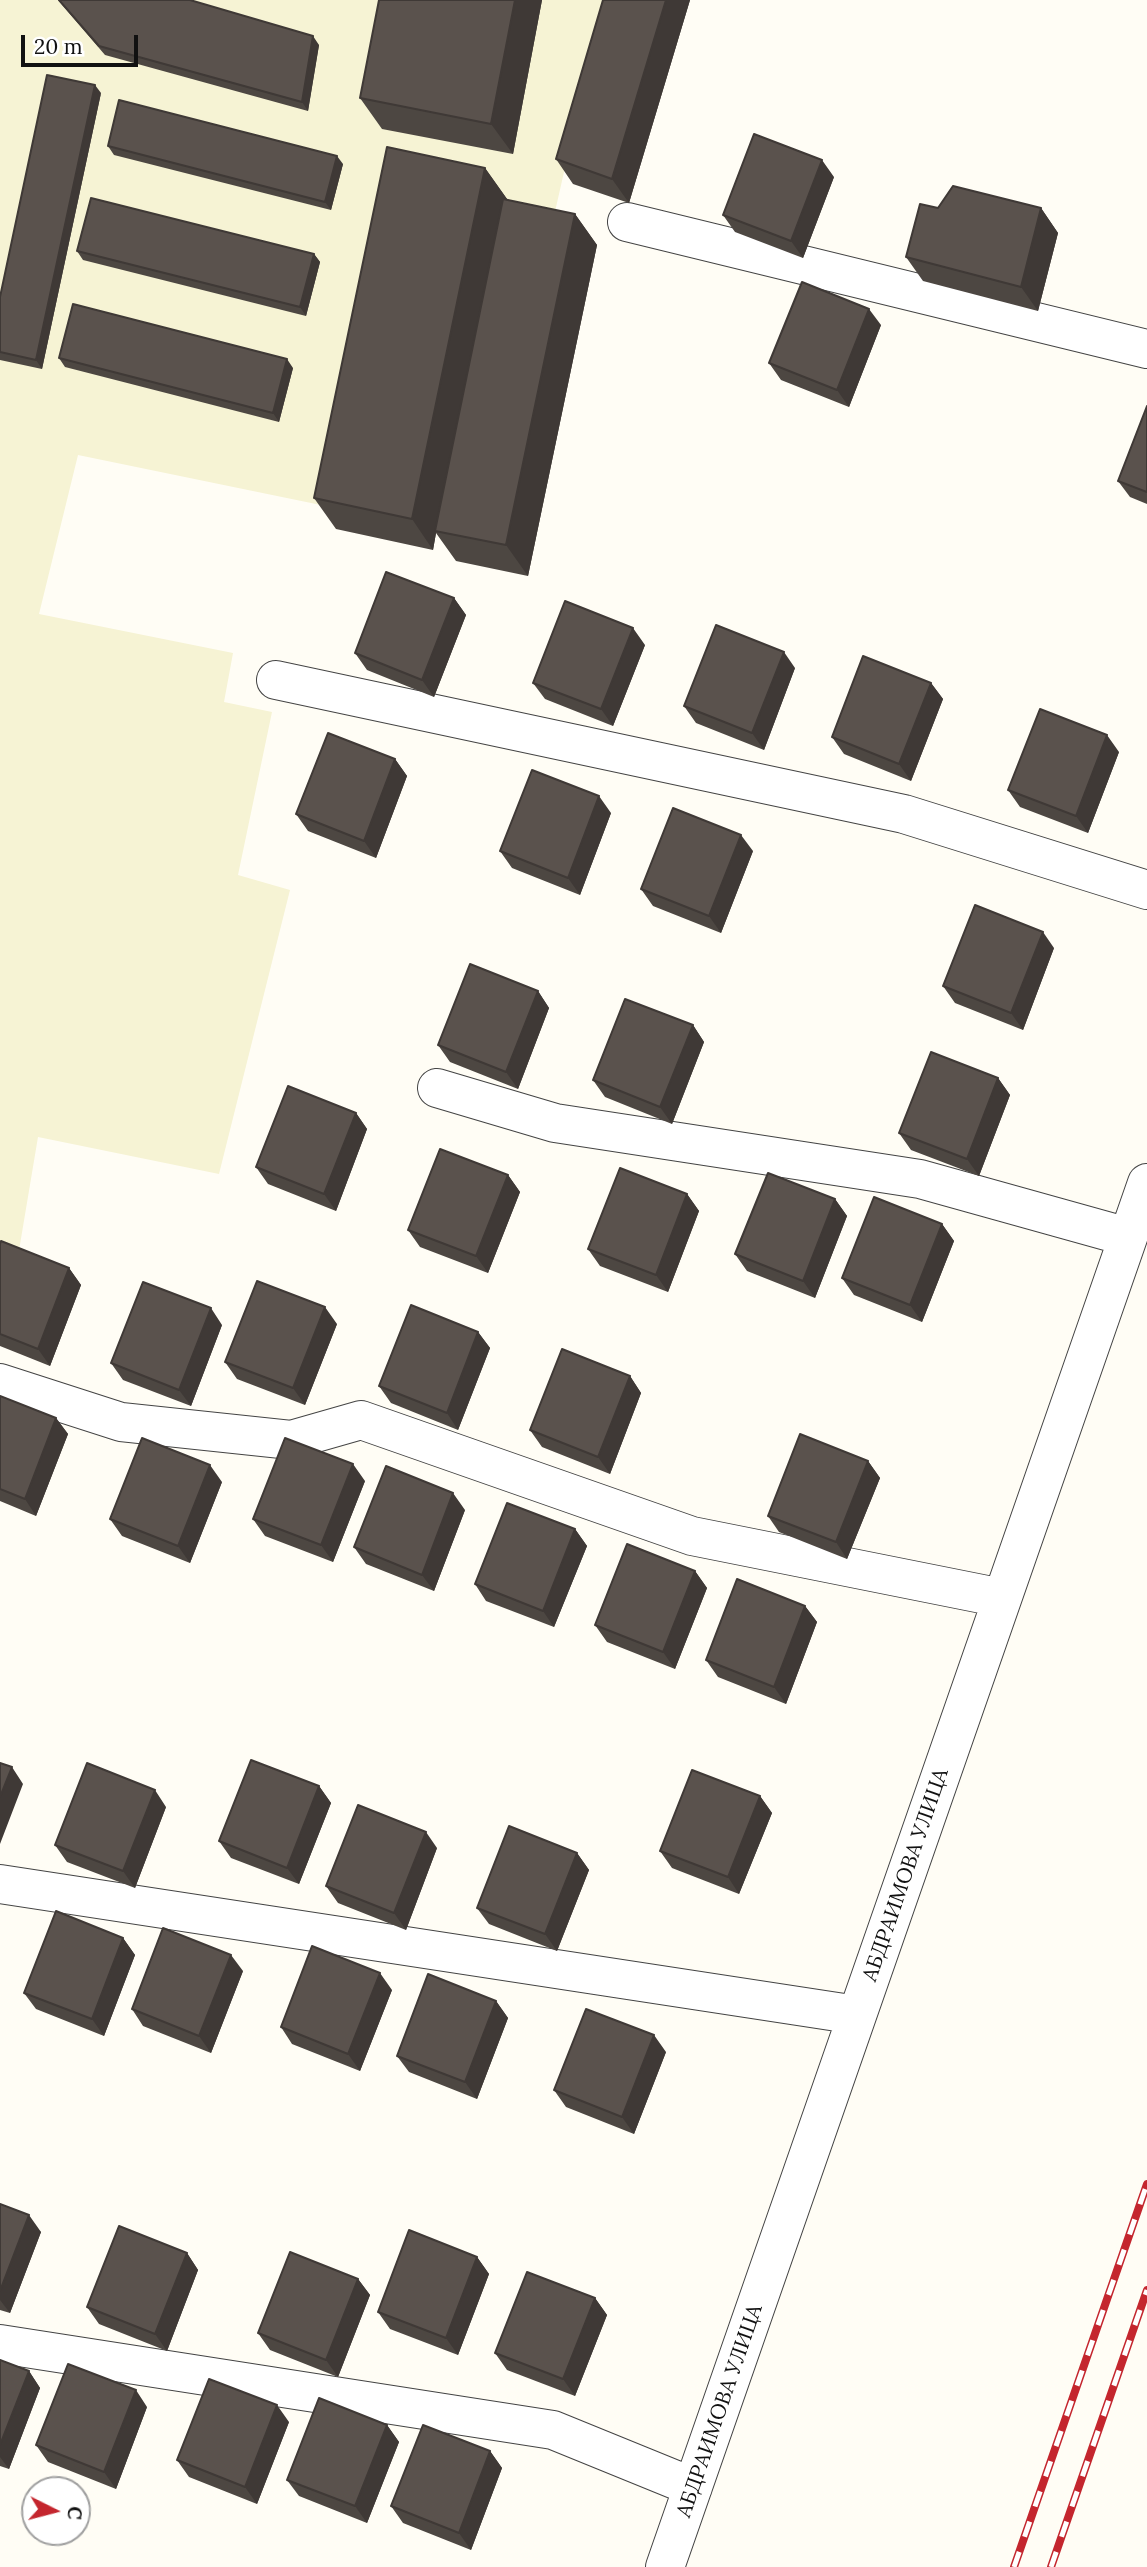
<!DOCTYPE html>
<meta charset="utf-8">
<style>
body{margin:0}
#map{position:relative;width:1147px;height:2567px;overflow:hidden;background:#fffdf5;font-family:Lora,serif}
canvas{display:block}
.north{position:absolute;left:21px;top:2476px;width:70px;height:70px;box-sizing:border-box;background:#fff;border:2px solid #a0a0a0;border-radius:50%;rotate:96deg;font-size:19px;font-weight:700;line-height:28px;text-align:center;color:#111}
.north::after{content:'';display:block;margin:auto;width:24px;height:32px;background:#c4262e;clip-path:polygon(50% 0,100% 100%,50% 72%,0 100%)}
.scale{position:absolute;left:21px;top:35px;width:117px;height:32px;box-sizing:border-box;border:4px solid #111;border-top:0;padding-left:9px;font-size:21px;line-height:24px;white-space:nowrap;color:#111;-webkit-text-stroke:5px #fff;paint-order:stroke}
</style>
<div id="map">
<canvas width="1147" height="2567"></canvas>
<div class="north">С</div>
<div class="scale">20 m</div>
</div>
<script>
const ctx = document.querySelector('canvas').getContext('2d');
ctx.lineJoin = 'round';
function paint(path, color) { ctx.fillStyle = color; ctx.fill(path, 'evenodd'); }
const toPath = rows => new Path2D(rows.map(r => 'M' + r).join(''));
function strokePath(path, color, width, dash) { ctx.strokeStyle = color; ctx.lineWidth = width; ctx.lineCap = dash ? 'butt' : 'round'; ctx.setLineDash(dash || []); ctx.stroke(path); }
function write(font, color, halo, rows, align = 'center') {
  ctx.font = font + ' Lora,serif'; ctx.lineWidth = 7; ctx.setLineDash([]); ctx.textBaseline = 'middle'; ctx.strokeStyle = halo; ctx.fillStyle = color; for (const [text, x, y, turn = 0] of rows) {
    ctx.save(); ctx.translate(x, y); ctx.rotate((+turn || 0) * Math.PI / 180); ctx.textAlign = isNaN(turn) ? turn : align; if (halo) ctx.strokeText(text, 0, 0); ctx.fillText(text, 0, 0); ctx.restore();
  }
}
const farmland = toPath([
 [0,0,603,0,481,538,78,455,39,614,233,653,224,702,272,712,238,875,290,890,219,1174,38,1137,3,1346,0,1345]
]);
const minor = toPath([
 [627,222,1147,349],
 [276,680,904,814,1147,890],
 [437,1088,555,1123,920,1179,1128,1237],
 [0,1383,121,1422,291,1440,361,1420,692,1536,1002,1598],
 [0,1884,857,2015],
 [0,2344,553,2430,693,2487],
 [665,2567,1147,1183]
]);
const rail = toPath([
 [1014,2567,1147,2184],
 [1051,2567,1147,2290]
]);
const wall = toPath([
 [58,0,190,0,319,45,308,111,105,55],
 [379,0,542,0,513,154,382,129,360,98],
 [603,0,690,0,629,203,573,184,556,159],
 [101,93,42,369,0,360,0,297],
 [108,146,343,164,331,210,114,155],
 [485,168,507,199,506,200,575,214,597,245,528,576,456,561,436,533,433,550,336,529,314,498],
 [834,177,803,258,735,232,723,215],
 [938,208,1041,208,1058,233,1038,311,923,281,906,257],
 [77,251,314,254,320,262,306,316,83,260],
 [881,325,849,407,781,380,769,363],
 [59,358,293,368,279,422,65,367],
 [1147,406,1147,504,1130,497,1118,481],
 [454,598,466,615,434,697,367,670,355,653],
 [645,645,613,726,545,699,533,683],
 [795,668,764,750,696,723,684,706],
 [931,683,943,699,911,781,844,754,832,737],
 [1119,752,1088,833,1020,807,1008,790],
 [395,759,407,776,376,858,308,831,296,814],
 [611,813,580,895,512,868,500,851],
 [753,851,721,933,653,906,641,889],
 [1054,948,1023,1030,955,1003,943,986],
 [538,991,549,1008,518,1089,450,1062,438,1045],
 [693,1025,704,1042,672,1124,605,1097,593,1080],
 [998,1078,1010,1095,979,1176,911,1150,899,1133],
 [356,1113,367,1129,336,1211,268,1184,256,1167],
 [508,1175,520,1192,488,1273,420,1247,408,1230],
 [687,1194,699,1211,668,1292,600,1266,588,1249],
 [835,1199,847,1216,815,1298,747,1271,735,1254],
 [942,1224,954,1241,922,1322,854,1295,842,1278],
 [0,1244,69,1268,81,1285,50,1366,0,1346],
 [337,1324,305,1405,237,1379,225,1362],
 [222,1325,191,1406,123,1380,111,1363],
 [478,1332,490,1348,458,1430,391,1403,379,1386],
 [630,1376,641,1393,610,1474,542,1447,530,1430],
 [0,1396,56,1418,68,1434,36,1516,0,1501],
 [868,1461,880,1478,847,1559,779,1532,768,1516],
 [365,1481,333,1562,265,1536,253,1519],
 [222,1482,190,1563,122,1536,110,1519],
 [465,1510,434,1591,366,1564,354,1547],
 [575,1529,587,1546,554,1627,486,1601,475,1584],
 [695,1571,707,1588,675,1669,607,1642,595,1625],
 [805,1606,817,1622,786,1704,718,1677,706,1660],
 [319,1786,331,1803,299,1884,231,1858,219,1841],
 [760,1796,772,1813,739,1894,672,1868,660,1851],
 [166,1807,135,1888,67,1862,55,1845],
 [437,1848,406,1930,338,1903,326,1886],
 [577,1853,589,1870,557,1951,489,1924,477,1908],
 [123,1938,135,1955,104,2036,36,2009,24,1993],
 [243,1971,211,2053,143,2026,132,2009],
 [392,1990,360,2071,292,2044,281,2027],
 [496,2001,508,2018,477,2099,409,2072,397,2056],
 [666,2052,634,2134,566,2107,554,2090],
 [0,2204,41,2232,10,2313,0,2310],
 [187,2253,198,2270,167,2351,99,2324,87,2307],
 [477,2257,489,2274,458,2355,390,2329,378,2312],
 [358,2279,370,2295,338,2377,270,2350,258,2333],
 [595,2298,607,2315,575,2396,507,2370,495,2353],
 [0,2360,29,2371,40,2388,9,2469,0,2466],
 [147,2407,116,2489,48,2462,36,2445],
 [289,2422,257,2504,189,2477,177,2460],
 [387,2425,399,2442,367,2523,299,2496,287,2480],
 [490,2451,502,2468,471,2550,403,2523,391,2506]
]);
const shadedWall = toPath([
 [515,0,542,0,513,154,491,124],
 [666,0,690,0,629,203,612,179],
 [313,36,319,45,308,111,302,102],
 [95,85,101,93,42,369,36,360],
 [337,156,343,164,331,210,325,202],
 [822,160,834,177,803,258,791,241],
 [485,168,507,199,437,531,435,531,436,533,433,550,412,519],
 [1041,208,1058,233,1038,311,1021,287],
 [575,214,597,245,528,576,506,545],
 [314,254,320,262,306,316,300,307],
 [869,309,881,325,849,407,837,390],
 [287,359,293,368,279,422,273,413],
 [454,598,466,615,434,697,422,680],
 [633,628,645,645,613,726,601,709],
 [784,652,795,668,764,750,752,733],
 [931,683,943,699,911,781,899,764],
 [1107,735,1119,752,1088,833,1076,816],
 [395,759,407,776,376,858,364,841],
 [599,796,611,813,580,895,568,878],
 [741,835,753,851,721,933,709,916],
 [1043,932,1054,948,1023,1030,1011,1013],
 [538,991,549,1008,518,1089,506,1072],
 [693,1025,704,1042,672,1124,660,1107],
 [998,1078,1010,1095,979,1176,967,1159],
 [356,1113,367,1129,336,1211,324,1194],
 [508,1175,520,1192,488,1273,476,1256],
 [687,1194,699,1211,668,1292,656,1275],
 [835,1199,847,1216,815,1298,803,1281],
 [942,1224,954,1241,922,1322,910,1305],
 [69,1268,81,1285,50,1366,38,1349],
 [325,1307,337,1324,305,1405,293,1388],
 [211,1308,222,1325,191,1406,179,1390],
 [478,1332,490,1348,458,1430,447,1413],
 [630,1376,641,1393,610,1474,598,1457],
 [56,1418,68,1434,36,1516,25,1499],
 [868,1461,880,1478,847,1559,836,1542],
 [353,1464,365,1481,333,1562,321,1545],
 [210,1465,222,1482,190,1563,178,1546],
 [453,1493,465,1510,434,1591,422,1575],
 [575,1529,587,1546,554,1627,543,1611],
 [695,1571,707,1588,675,1669,663,1652],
 [805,1606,817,1622,786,1704,774,1687],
 [12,1767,23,1784,0,1844,0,1797],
 [319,1786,331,1803,299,1884,287,1868],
 [155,1790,166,1807,135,1888,123,1871],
 [760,1796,772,1813,739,1894,728,1877],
 [426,1832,437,1848,406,1930,394,1913],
 [577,1853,589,1870,557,1951,545,1934],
 [123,1938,135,1955,104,2036,92,2019],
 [231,1955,243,1971,211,2053,199,2036],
 [380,1973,392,1990,360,2071,348,2054],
 [496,2001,508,2018,477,2099,465,2082],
 [654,2035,666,2052,634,2134,622,2117],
 [29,2215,41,2232,10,2313,0,2300,0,2291],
 [187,2253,198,2270,167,2351,155,2334],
 [477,2257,489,2274,458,2355,446,2338],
 [358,2279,370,2295,338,2377,326,2360],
 [595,2298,607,2315,575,2396,563,2379],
 [29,2371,40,2388,9,2469,0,2457,0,2445],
 [136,2390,147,2407,116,2489,104,2472],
 [277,2405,289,2422,257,2504,245,2487],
 [387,2425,399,2442,367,2523,355,2506],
 [490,2451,502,2468,471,2550,459,2533]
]);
const building = toPath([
 [59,0,190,0,313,36,302,102,99,46,59,0],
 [379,0,515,0,491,124,360,98,379,0],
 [603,0,666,0,612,179,556,159,603,0],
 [47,75,95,85,36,360,0,352,0,297,47,75],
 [119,100,337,156,325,202,108,146,119,100],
 [754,134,822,160,791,241,723,215,754,134],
 [387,147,485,168,412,519,314,498,387,147],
 [953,186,1041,208,1021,287,906,257,920,204,938,208,953,186],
 [91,198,314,254,300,307,77,251,91,198],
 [503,199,575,214,506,545,435,531,503,199],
 [802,282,869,309,837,390,769,363,802,282],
 [73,304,287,359,273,413,59,358,73,304],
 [1147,406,1147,492,1118,481,1147,406],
 [386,572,454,598,422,680,355,653,386,572],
 [565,601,633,628,601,709,533,683,565,601],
 [716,625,784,652,752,733,684,706,716,625],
 [863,656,931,683,899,764,832,737,863,656],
 [1040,709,1107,735,1076,816,1008,790,1040,709],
 [328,733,395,759,364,841,296,814,328,733],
 [532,770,599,796,568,878,500,851,532,770],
 [673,808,741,835,709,916,641,889,673,808],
 [975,905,1043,932,1011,1013,943,986,975,905],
 [470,964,538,991,506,1072,438,1045,470,964],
 [625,999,693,1025,660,1107,593,1080,625,999],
 [931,1052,998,1078,967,1159,899,1133,931,1052],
 [288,1086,356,1113,324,1194,256,1167,288,1086],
 [440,1149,508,1175,476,1256,408,1230,440,1149],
 [620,1168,687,1194,656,1275,588,1249,620,1168],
 [768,1173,835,1199,803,1281,735,1254,768,1173],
 [874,1197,942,1224,910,1305,842,1278,874,1197],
 [1,1241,69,1268,38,1349,0,1334,0,1244,1,1241],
 [257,1281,325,1307,293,1388,225,1362,257,1281],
 [143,1282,211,1308,179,1390,111,1363,143,1282],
 [411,1305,478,1332,447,1413,379,1386,411,1305],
 [562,1349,630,1376,598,1457,530,1430,562,1349],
 [0,1396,56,1418,25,1499,0,1489,0,1396],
 [800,1434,868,1461,836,1542,768,1516,800,1434],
 [142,1438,210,1465,178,1546,110,1519,142,1438],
 [285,1438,353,1464,321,1545,253,1519,285,1438],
 [386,1466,453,1493,422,1575,354,1547,386,1466],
 [507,1503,575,1529,543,1611,475,1584,507,1503],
 [627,1544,695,1571,663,1652,595,1625,627,1544],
 [737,1579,805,1606,774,1687,706,1660,737,1579],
 [251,1760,319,1786,287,1868,219,1841,251,1760],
 [0,1763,12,1767,0,1797,0,1763],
 [87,1763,155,1790,123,1871,55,1845,87,1763],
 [692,1770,760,1796,728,1877,660,1851,692,1770],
 [358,1805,426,1832,394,1913,326,1886,358,1805],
 [509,1826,577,1853,545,1934,477,1908,509,1826],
 [56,1911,123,1938,92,2019,24,1993,56,1911],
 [163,1928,231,1955,199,2036,132,2009,163,1928],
 [312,1946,380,1973,348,2054,281,2027,312,1946],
 [428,1974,496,2001,465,2082,397,2056,428,1974],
 [586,2009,654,2035,622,2117,554,2090,586,2009],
 [0,2204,29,2215,0,2291,0,2204],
 [119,2226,187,2253,155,2334,87,2307,119,2226],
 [409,2230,477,2257,446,2338,378,2312,409,2230],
 [290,2252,358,2279,326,2360,258,2333,290,2252],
 [527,2272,595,2298,563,2379,495,2353,527,2272],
 [0,2360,29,2371,0,2445,0,2360],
 [68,2364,136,2390,104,2472,36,2445,68,2364],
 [209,2379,277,2405,245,2487,177,2460,209,2379],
 [319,2398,387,2425,355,2506,287,2480,319,2398],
 [423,2425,490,2451,459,2533,391,2506,423,2425]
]);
const streetNames = [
 ["АБДРАИМОВА УЛИЦА",906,1875,-71],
 ["АБДРАИМОВА УЛИЦА",720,2411,-71]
];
paint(farmland, '#f6f3d4');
strokePath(minor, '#444', 40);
strokePath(minor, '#fff', 38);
strokePath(rail, '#c4262e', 8);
strokePath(rail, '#fff', 5, [16]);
paint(wall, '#4d4742');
paint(shadedWall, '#3f3936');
paint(building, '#5a524d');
strokePath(building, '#3f3936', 2);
write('21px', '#111', '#fff', streetNames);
</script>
